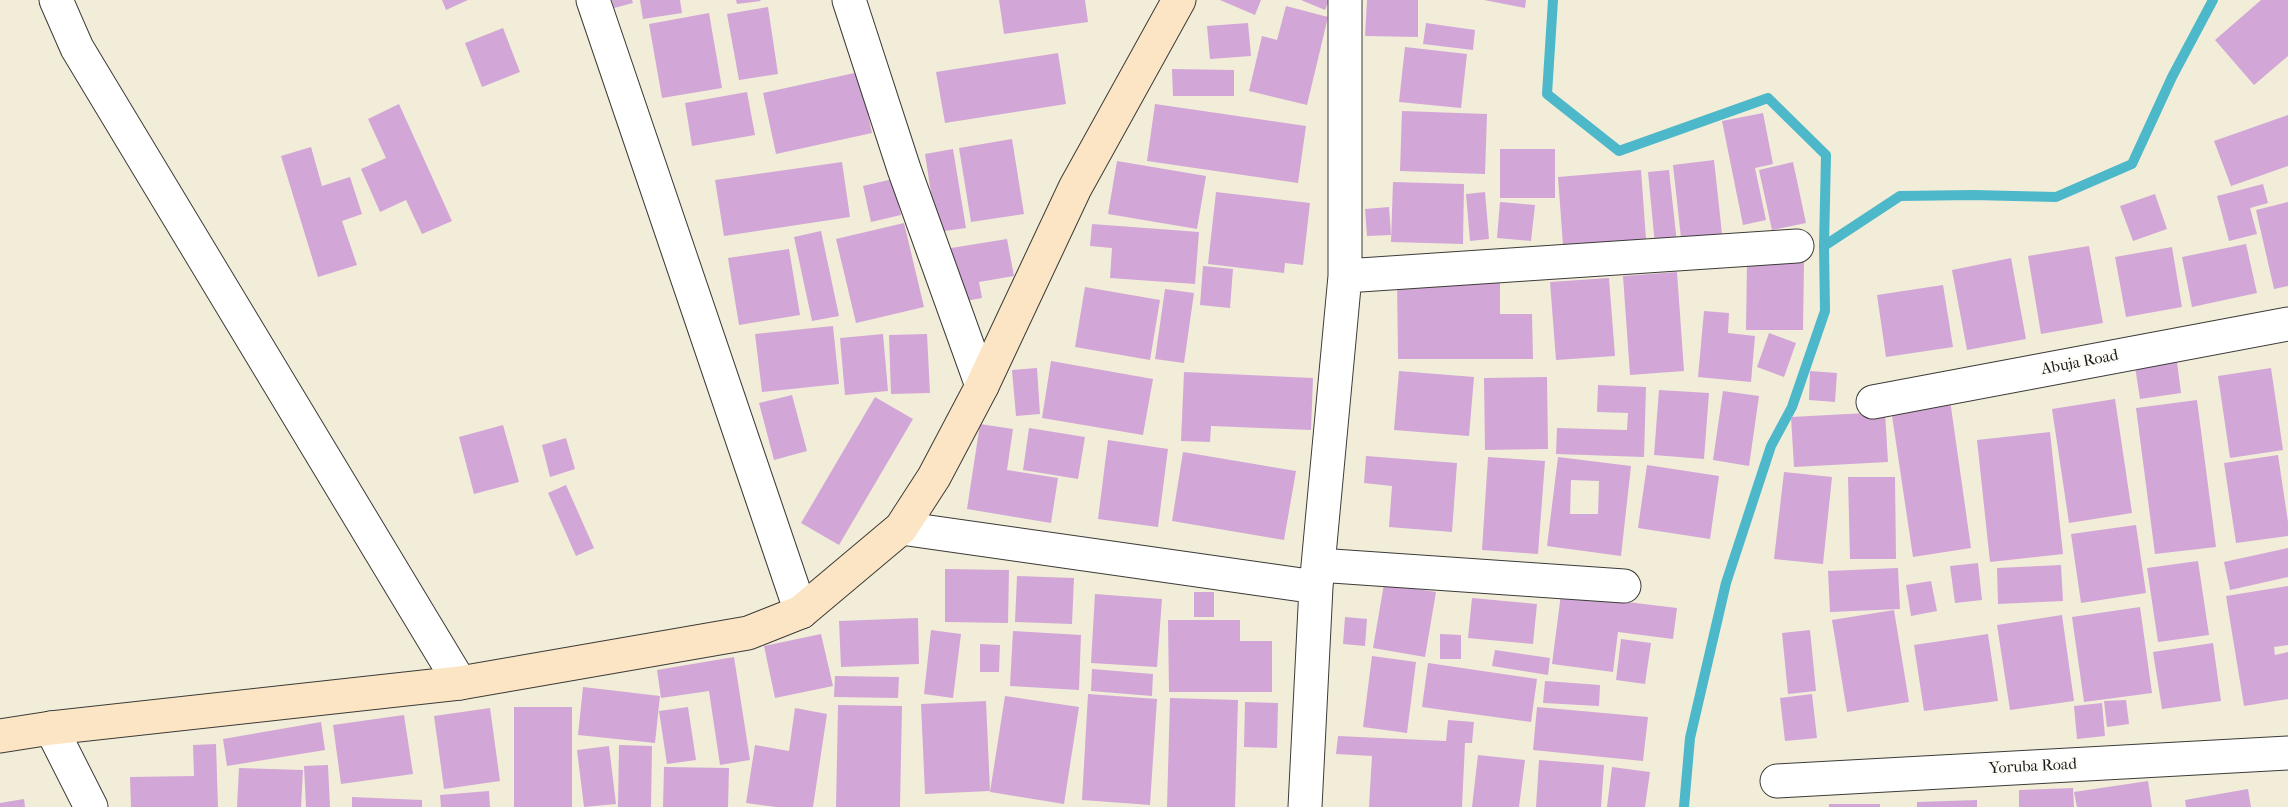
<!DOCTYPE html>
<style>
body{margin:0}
canvas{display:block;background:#f1edd8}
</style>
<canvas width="2288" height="807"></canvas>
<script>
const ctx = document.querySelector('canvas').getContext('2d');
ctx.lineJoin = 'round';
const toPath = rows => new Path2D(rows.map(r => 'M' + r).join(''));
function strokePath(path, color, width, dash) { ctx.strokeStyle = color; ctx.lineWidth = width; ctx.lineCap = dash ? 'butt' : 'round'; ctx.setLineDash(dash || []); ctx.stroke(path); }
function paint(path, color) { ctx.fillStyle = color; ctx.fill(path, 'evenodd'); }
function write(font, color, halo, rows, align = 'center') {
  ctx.font = font + ' "IM FELL French Canon",serif'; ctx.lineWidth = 4.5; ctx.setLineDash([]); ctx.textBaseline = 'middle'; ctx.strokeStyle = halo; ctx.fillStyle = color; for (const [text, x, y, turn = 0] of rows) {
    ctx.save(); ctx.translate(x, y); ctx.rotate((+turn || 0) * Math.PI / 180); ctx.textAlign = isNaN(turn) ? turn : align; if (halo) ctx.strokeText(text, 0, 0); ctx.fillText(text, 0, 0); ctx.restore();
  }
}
const stream = toPath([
 [1553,0,1547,94,1619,151,1768,98,1826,155,1824,246,1825,311,1792,407,1771,446,1726,583,1690,738,1684,807],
 [1824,246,1900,196,1973,195,2056,197,2132,164,2172,77,2213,0]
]);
const building = toPath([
 [442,0,468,0,446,10],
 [612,0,632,0,633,3,614,8],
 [640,0,680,0,682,13,643,19],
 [736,0,760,0,761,1,737,4],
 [999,0,1085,0,1088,22,1004,34],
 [1220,0,1261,0,1255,15],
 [1301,0,1329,0,1325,10],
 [1367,0,1418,0,1418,37,1365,36],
 [1484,0,1526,0,1525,8],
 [2261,0,2288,0,2288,56,2254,85,2215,40],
 [1286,6,1328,17,1307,105,1249,91,1262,36,1277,40],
 [768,7,778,74,739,80,727,14],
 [709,13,722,88,662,98,649,24],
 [1248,23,1251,56,1210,59,1207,26],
 [1426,23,1475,30,1473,50,1423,44],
 [503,28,520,72,482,87,465,43],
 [1405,47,1467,54,1461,108,1399,102],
 [1058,53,1066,104,945,123,936,72],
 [1172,69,1234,70,1234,96,1173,96],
 [859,72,872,133,776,154,763,93],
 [747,92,755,135,692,146,685,103],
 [399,104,452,221,422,234,406,200,380,212,361,169,386,158,368,119],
 [1155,104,1306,126,1298,183,1147,161],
 [1402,111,1487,114,1485,174,1400,171],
 [1763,113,1773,164,1755,168,1766,220,1743,225,1722,121],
 [2288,115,2288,166,2231,186,2214,141],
 [1012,139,1024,214,971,222,959,148],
 [311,147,322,186,350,177,362,214,342,221,357,265,318,277,281,156],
 [953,149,966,228,937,232,925,154],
 [1500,149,1555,149,1555,198,1500,198],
 [1714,160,1723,243,1682,247,1673,165],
 [1117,161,1206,176,1197,229,1108,214],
 [842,162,850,217,724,236,715,180],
 [1793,162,1806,223,1772,230,1759,170],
 [1641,170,1646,239,1563,245,1558,177],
 [1669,170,1677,243,1655,245,1648,172],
 [893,179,901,215,871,222,863,186],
 [1393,182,1464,184,1463,244,1391,242],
 [2263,184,2268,203,2250,208,2257,234,2229,241,2217,196],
 [1216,192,1310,203,1303,265,1285,263,1284,273,1208,264],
 [1485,192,1489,239,1470,241,1466,194],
 [2155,194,2167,229,2133,241,2120,206],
 [1500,202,1535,205,1531,241,1497,238],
 [2288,202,2288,286,2274,289,2256,210],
 [1389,207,1391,235,1367,236,1365,209],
 [904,223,924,307,856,323,836,239],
 [1092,224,1199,232,1195,284,1110,278,1112,248,1090,246],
 [821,231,839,316,812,321,794,237],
 [1007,239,1014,276,979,282,982,298,960,302,951,248],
 [2246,244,2257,293,2192,307,2182,257],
 [2089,246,2103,323,2041,334,2028,256],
 [2172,247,2182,307,2126,317,2115,257],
 [789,249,800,315,739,325,728,258],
 [2011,258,2026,339,1967,350,1952,270],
 [1747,262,1804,262,1803,330,1746,330],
 [1203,266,1233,269,1230,308,1200,305],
 [1677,272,1684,371,1630,375,1623,276],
 [1397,276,1500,276,1500,314,1532,314,1533,359,1398,359],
 [1609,278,1615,356,1556,360,1550,282],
 [1943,285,1953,347,1886,357,1877,295],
 [1085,287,1160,300,1150,360,1075,347],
 [1165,289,1194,293,1184,363,1155,359],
 [1704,311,1729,313,1728,333,1755,336,1751,382,1698,377],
 [833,326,839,384,762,392,755,334],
 [1769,333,1796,343,1784,377,1757,367],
 [883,334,888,391,845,395,840,338],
 [927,334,930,393,891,394,889,335],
 [2176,354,2181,393,2140,399,2134,360],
 [1051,361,1153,379,1143,435,1042,418],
 [1037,368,1040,414,1016,416,1012,370],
 [2271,368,2283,450,2230,458,2218,376],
 [1399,371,1474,377,1469,436,1394,430],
 [1810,371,1837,373,1835,402,1809,400],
 [1184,372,1313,378,1311,430,1211,426,1210,442,1181,441],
 [1547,377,1548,449,1485,450,1484,378],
 [1598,385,1646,387,1644,457,1556,454,1557,428,1627,430,1628,413,1597,412],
 [1659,390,1709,393,1704,459,1654,455],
 [1723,391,1759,396,1749,466,1713,460],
 [792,395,807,451,774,460,759,403],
 [875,397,913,419,839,545,801,523],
 [2115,399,2132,513,2069,523,2052,409],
 [1950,400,1971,548,1913,557,1891,409],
 [2197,400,2216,547,2155,554,2136,408],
 [1885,412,1888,462,1794,467,1791,417],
 [980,424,1013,429,1007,470,1058,478,1051,523,967,509],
 [503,425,519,482,474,494,459,437],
 [1029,428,1085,437,1078,479,1023,470],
 [2050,432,2063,554,1990,562,1977,440],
 [566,438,575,469,550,477,542,445],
 [1108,440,1168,449,1158,527,1098,519],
 [1183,452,1296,471,1284,540,1172,521],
 [2278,455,2288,522,2288,536,2236,543,2224,463],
 [1366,456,1457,463,1452,532,1389,527,1392,486,1364,483],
 [1488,457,1545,461,1538,554,1482,550],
 [1558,457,1631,466,1621,556,1547,546],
 [1571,480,1599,481,1598,514,1570,514],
 [1647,465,1719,476,1710,539,1638,528],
 [1784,472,1832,477,1823,564,1774,559],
 [1848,477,1895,477,1896,559,1850,559],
 [566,485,594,548,576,556,548,493],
 [2136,525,2146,593,2081,603,2071,534],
 [2288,548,2288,577,2230,590,2224,562],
 [2198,561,2209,635,2158,642,2147,568],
 [1978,563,1982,600,1955,603,1950,566],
 [2061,565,2063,601,1998,604,1997,568],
 [1898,568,1900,609,1830,612,1828,571],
 [945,569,1009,570,1008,623,945,622],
 [1017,576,1074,578,1072,624,1015,622],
 [1931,581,1937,611,1911,616,1906,585],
 [1384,584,1436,592,1425,657,1373,648],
 [2288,586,2288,645,2274,647,2275,655,2288,652,2288,699,2244,706,2226,596],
 [1194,592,1214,592,1214,617,1194,617],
 [1095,594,1162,599,1157,667,1091,663],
 [1561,594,1677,608,1673,639,1618,632,1613,672,1552,664],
 [1472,598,1537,604,1533,644,1468,638],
 [2140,607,2152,693,2084,702,2072,617],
 [1894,610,1909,702,1847,712,1832,620],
 [2062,615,2074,701,2010,710,1997,625],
 [1345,617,1367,619,1365,646,1343,644],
 [918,618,919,664,841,667,839,621],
 [1168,620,1240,620,1240,641,1272,641,1272,692,1169,692],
 [931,630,961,634,953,698,924,694],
 [1810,630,1816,691,1788,694,1782,633],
 [1013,631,1081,635,1079,690,1010,686],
 [821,634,833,686,775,698,764,646],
 [1440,634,1461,635,1461,659,1440,659],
 [1988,634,1998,701,1924,711,1914,645],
 [1621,639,1651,643,1645,684,1616,680],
 [2213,643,2221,701,2162,709,2153,652],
 [980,644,1000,645,999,672,980,672],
 [1495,650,1550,658,1548,675,1492,666],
 [1372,656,1416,662,1407,733,1363,727],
 [734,657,750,760,720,765,709,691,661,698,657,670],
 [1428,663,1537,679,1531,722,1422,707],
 [1092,669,1153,674,1152,696,1091,691],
 [835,676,899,677,898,698,834,697],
 [1545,681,1600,685,1599,706,1543,703],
 [583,687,660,696,655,743,578,735],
 [1088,694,1157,699,1150,805,1082,800],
 [1812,694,1817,738,1785,741,1780,698],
 [1005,696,1079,707,1064,804,990,792],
 [1170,698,1238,700,1235,807,1167,807],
 [2126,700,2129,724,2107,727,2104,701],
 [986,701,990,791,925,794,921,704],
 [1245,702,1278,703,1277,748,1244,747],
 [2102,703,2105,736,2077,739,2074,706],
 [838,705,902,706,900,807,836,807],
 [514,707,572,707,572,807,514,807],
 [688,707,696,760,667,764,659,711],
 [1537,707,1648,717,1643,761,1533,750],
 [490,708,500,781,444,789,434,716],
 [795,708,827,714,813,807,776,807,746,803,755,745,789,751],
 [404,715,413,774,341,784,333,725],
 [1448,720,1474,722,1472,743,1465,743,1462,807,1369,807,1372,756,1336,754,1338,736,1446,741],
 [321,722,325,750,227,766,223,739],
 [216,744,218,807,131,807,130,777,194,776,193,745],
 [619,745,652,746,651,807,618,807],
 [609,746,616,804,584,807,577,750],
 [1478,755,1525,760,1519,807,1472,807],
 [1539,760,1604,765,1601,807,1536,807],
 [328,765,330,807,306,807,304,766],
 [664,767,729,768,728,807,663,807],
 [1612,767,1650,772,1645,807,1607,807],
 [239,768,303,770,301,807,237,807],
 [2148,781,2152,807,2077,807,2074,792],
 [2073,788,2074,807,2019,807,2019,790],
 [2248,789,2251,807,2186,807,2185,800],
 [489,791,490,807,441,807,440,795],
 [352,797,422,800,422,807,352,807],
 [24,799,25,807,0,807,0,803],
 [1977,800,1977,807,1917,807,1917,802],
 [1829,804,1880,804,1880,807,1829,807]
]);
const street = toPath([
 [56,0,77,48,460,683],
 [593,0,801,612],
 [849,0,904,169,982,386],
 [1345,276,1797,246],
 [1873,402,2288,324],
 [901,528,1316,587],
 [1318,565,1624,586],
 [51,728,91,807],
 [1777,781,2288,753],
 [1305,807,1316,587,1345,276,1345,0]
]);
const secondary = toPath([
 [0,736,51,728,460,683,748,633,801,612,901,528,934,477,982,386,1075,188,1179,0]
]);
const streetNames = [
 ["Abuja Road",2080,363,-11],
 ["Yoruba Road",2033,767,-3]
];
strokePath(stream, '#4db8ca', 10);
paint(building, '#d2a7d8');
strokePath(street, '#3c3b38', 35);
strokePath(secondary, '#3c3b38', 35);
strokePath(street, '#fff', 33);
strokePath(secondary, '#fce5c4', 33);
write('16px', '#1c1c1c', '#fdfcf7', streetNames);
</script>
